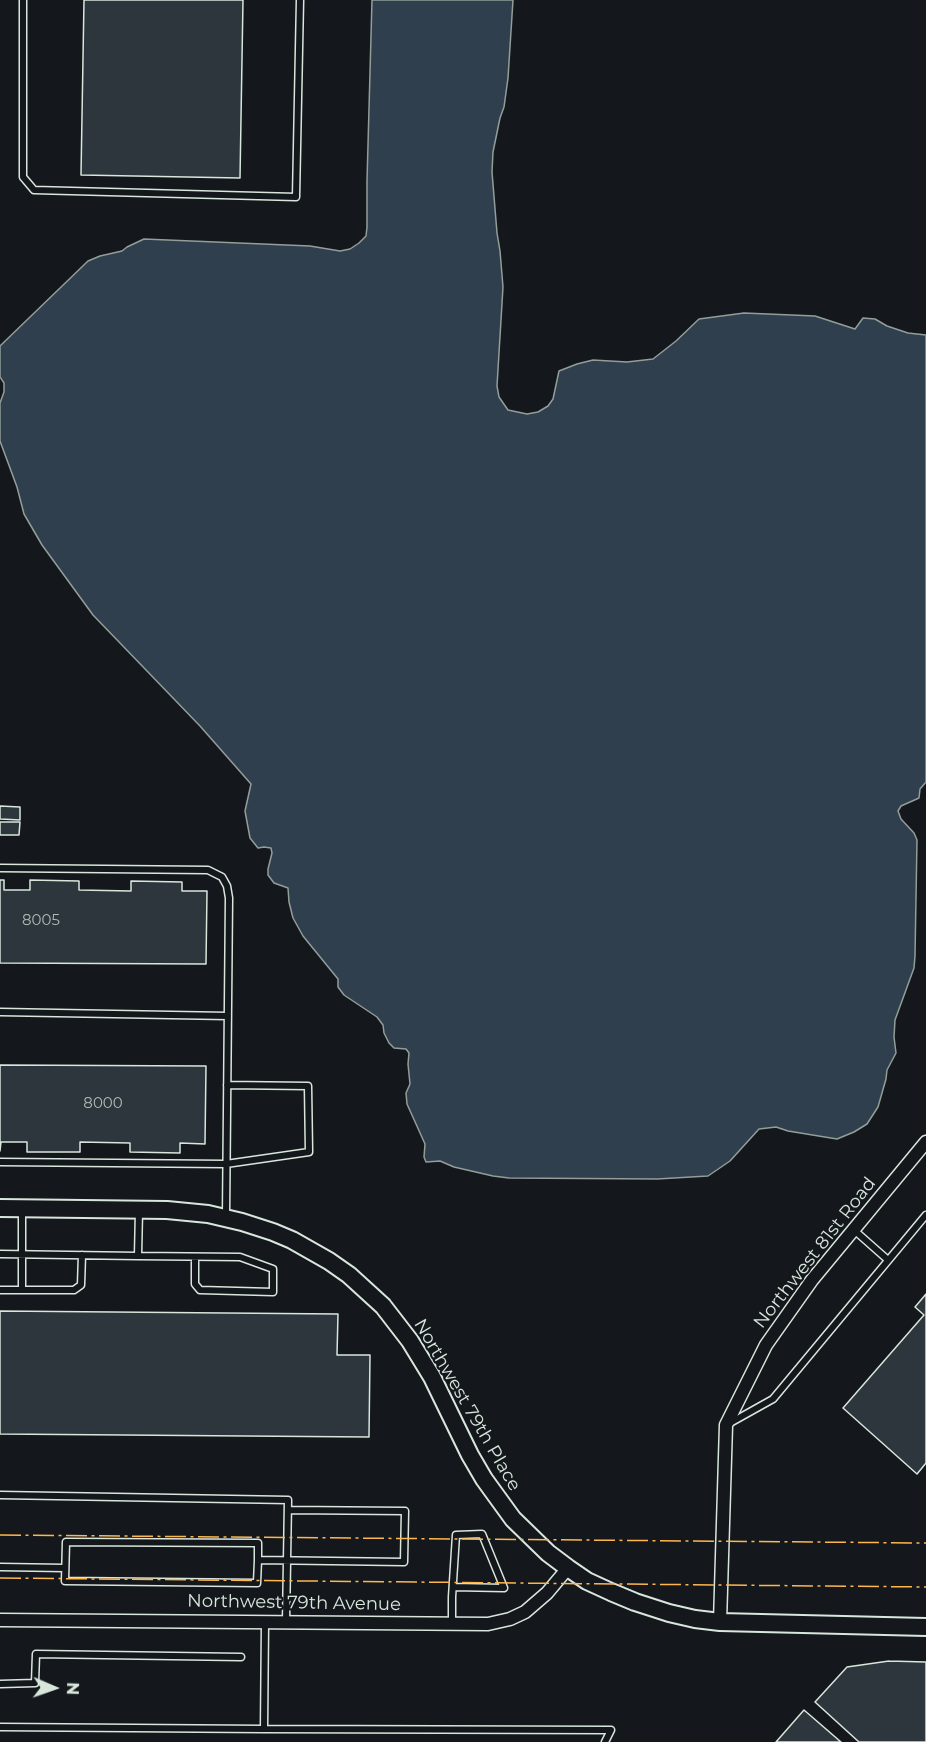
<!DOCTYPE html>
<style>
body{margin:0}
#map{position:relative;width:926px;height:1742px;overflow:hidden;background:#14181c;font-family:Montserrat,sans-serif}
canvas{display:block}
.north{position:absolute;left:24px;top:1658px;width:60px;height:60px;-webkit-text-stroke:4px #14181c;paint-order:stroke;rotate:92deg;font-size:16px;font-weight:700;line-height:24px;text-align:center;color:#d8e6dc}
.north::after{content:'';display:block;margin:auto;width:21px;height:27px;background:#d8e6dc;clip-path:polygon(50% 0,100% 100%,50% 72%,0 100%)}
</style>
<div id="map">
<canvas width="926" height="1742"></canvas>
<div class="north">N</div>
</div>
<script>
const ctx = document.querySelector('canvas').getContext('2d');
ctx.lineJoin = 'round';
function paint(path, color) { ctx.fillStyle = color; ctx.fill(path, 'evenodd'); }
const toPath = rows => new Path2D(rows.map(r => 'M' + r).join(''));
function strokePath(path, color, width, dash) { ctx.strokeStyle = color; ctx.lineWidth = width; ctx.lineCap = dash ? 'butt' : 'round'; ctx.setLineDash(dash || []); ctx.stroke(path); }
function write(font, color, halo, rows, align = 'center') {
  ctx.font = font + ' Montserrat,sans-serif'; ctx.lineWidth = 4.5; ctx.setLineDash([]); ctx.textBaseline = 'middle'; ctx.strokeStyle = halo; ctx.fillStyle = color; for (const [text, x, y, turn = 0] of rows) {
    ctx.save(); ctx.translate(x, y); ctx.rotate((+turn || 0) * Math.PI / 180); ctx.textAlign = isNaN(turn) ? turn : align; if (halo) ctx.strokeText(text, 0, 0); ctx.fillText(text, 0, 0); ctx.restore();
  }
}
const water = toPath([
 [372,0,513,0,508,78,504,107,500,118,493,152,492,172,497,233,500,251,503,287,497,386,499,397,508,410,527,414,538,412,548,406,553,399,559,371,577,364,593,360,627,362,653,359,676,341,699,319,744,313,815,316,855,329,863,318,875,319,887,326,908,333,926,335,926,782,920,789,919,798,901,806,898,811,901,819,914,833,917,840,915,956,914,968,895,1020,894,1037,896,1053,887,1070,886,1079,878,1107,867,1124,854,1132,837,1139,788,1131,776,1127,759,1129,730,1161,708,1176,657,1179,509,1178,493,1176,454,1167,440,1161,426,1162,424,1157,425,1144,407,1104,406,1093,410,1084,408,1064,409,1053,406,1049,394,1048,389,1043,384,1033,383,1025,377,1017,344,995,338,987,338,979,303,936,293,918,289,902,288,888,274,883,268,875,268,869,272,853,271,848,264,847,258,848,250,838,245,811,251,784,200,726,93,615,42,545,24,514,17,487,0,441,0,403,4,392,4,383,0,377,0,346,88,261,100,256,122,251,127,247,144,239,310,246,340,251,350,249,359,243,366,236,367,227,367,181,372,0]
]);
const building = toPath([
 [84,0,243,0,240,178,81,175,84,0],
 [0,806,20,807,20,820,0,819,0,806],
 [0,822,20,822,19,835,0,835,0,822],
 [0,880,4,880,4,890,30,890,30,880,79,881,79,890,131,891,131,881,182,882,182,891,207,891,206,964,0,963,0,880],
 [0,1065,206,1066,205,1144,180,1143,180,1153,130,1152,130,1143,80,1142,80,1152,27,1152,27,1142,1,1142,0,1151,0,1065],
 [926,1294,926,1463,917,1474,843,1408,924,1315,915,1307,926,1294],
 [0,1311,338,1314,337,1355,370,1355,369,1437,0,1434,0,1311],
 [889,1661,926,1662,926,1742,859,1742,815,1702,847,1667,889,1661],
 [804,1710,841,1742,776,1742,804,1710]
]);
const service = toPath([
 [23,0,23,177,34,190,296,197,300,0],
 [0,868,208,870,222,877,227,886,229,898,226,1216],
 [0,1012,228,1016],
 [0,1162,226,1164,309,1152,308,1086,227,1085],
 [139,1210,138,1256,240,1257,273,1269,273,1292,200,1290,195,1284,195,1257],
 [854,1230,888,1260],
 [0,1254,138,1256],
 [0,1290,74,1290,81,1285,82,1255],
 [22,1290,22,1209],
 [730,1423,773,1399,926,1215],
 [0,1495,288,1500,286,1622],
 [258,1560,257,1583,65,1581,66,1542,258,1543,258,1560,404,1562,405,1511,288,1510],
 [0,1567,65,1568],
 [452,1623,452,1597,456,1535,482,1534,504,1588,453,1587],
 [0,1684,35,1683,36,1654,241,1657],
 [0,1727,264,1729,265,1623],
 [264,1729,611,1730,605,1742]
]);
const minor = toPath([
 [0,1620,488,1624,510,1619,525,1612,547,1593,568,1568],
 [720,1622,726,1425,766,1345,812,1280,926,1142]
]);
const secondary = toPath([
 [0,1208,167,1210,208,1214,242,1222,273,1232,292,1240,329,1261,349,1275,383,1306,410,1341,432,1377,470,1455,484,1479,513,1519,548,1553,568,1568,587,1581,611,1592,635,1602,669,1613,695,1619,720,1622,926,1627]
]);
const power = toPath([
 [0,1535,926,1543],
 [0,1578,926,1587]
]);
const numberNames = [
 ["8005",41,921],
 ["8000",103,1104]
];
const streetNames = [
 ["Northwest 81st Road",815,1253,-52],
 ["Northwest 79th Place",467,1405,60],
 ["Northwest 79th Avenue",294,1603,1]
];
paint(water, '#2f3f4d');
strokePath(water, '#939e99', 1.5);
paint(building, '#2c363c');
strokePath(building, '#d8e6dc', 1.5);
strokePath(service, '#d8e6dc', 9);
strokePath(minor, '#d8e6dc', 15);
strokePath(secondary, '#d8e6dc', 20);
strokePath(service, '#14181c', 6);
strokePath(minor, '#14181c', 12);
strokePath(secondary, '#14181c', 16);
strokePath(power, '#ffb74d', 1.5, [21, 4.5, 3, 4.5]);
write('15px', '#adbab4', null, numberNames);
write('18px', '#d8e6dc', '#14181c', streetNames);
</script>
